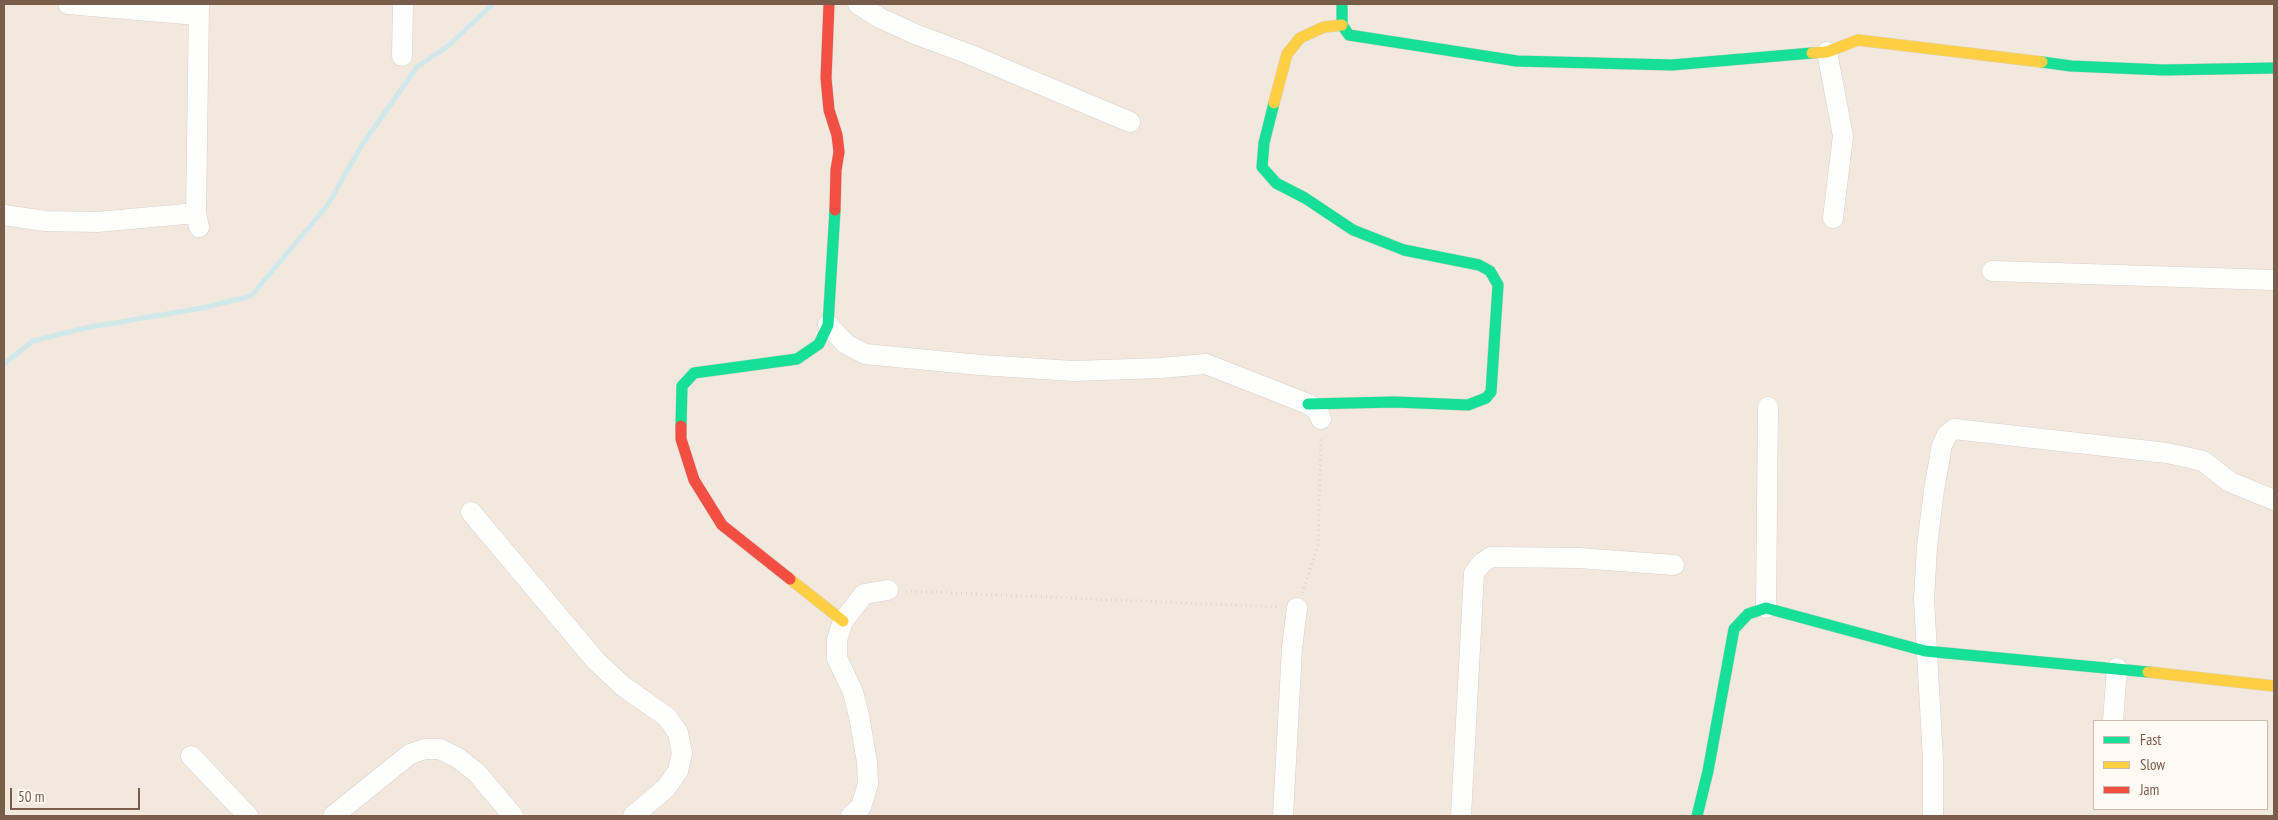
<!DOCTYPE html>
<style>
body{margin:0}
#map{position:relative;width:2278px;height:820px;overflow:hidden;background:#f9f5f0;font-family:"PT Sans Narrow",sans-serif}
canvas{display:block}
.frame{position:absolute;inset:0;border:5px solid #7a5c4d;pointer-events:none}
.legend{position:absolute;left:2093px;top:720px;width:175px;height:90px;box-sizing:border-box;background:#fffaf3;border:1px solid #cabbb1;margin:0;padding:6px 9px;list-style:none;font-size:15px;color:#7a5c4d}
.legend li{display:flex;align-items:center;gap:10px;height:25px}
.legend b{width:25px;border:1px solid #cabbb1}
.scale{position:absolute;left:10px;top:788px;width:130px;height:22px;box-sizing:border-box;border:2px solid #7a5c4d;border-top:0;padding-left:6px;font-size:15px;line-height:18px;white-space:nowrap;color:#7a5c4d;-webkit-text-stroke:4px #fffaf3;paint-order:stroke}
</style>
<div id="map">
<canvas width="2278" height="820"></canvas>
<div class="frame"></div>
<ul class="legend">
<li><b style="height:6px;background:#16e098"></b>Fast</li>
<li><b style="height:6px;background:#ffcf43"></b>Slow</li>
<li><b style="height:6px;background:#f24e42"></b>Jam</li>
</ul>
<div class="scale">50 m</div>
</div>
<script>
const ctx = document.querySelector('canvas').getContext('2d');
ctx.lineJoin = 'round';
function paint(path, color) { ctx.fillStyle = color; ctx.fill(path, 'evenodd'); }
const toPath = rows => new Path2D(rows.map(r => 'M' + r).join(''));
function strokePath(path, color, width, dash) { ctx.strokeStyle = color; ctx.lineWidth = width; ctx.lineCap = dash ? 'butt' : 'round'; ctx.setLineDash(dash || []); ctx.stroke(path); }
const residential = toPath([
 [4,4,2274,4,2274,816,4,816],
 [2094,721,2267,721,2267,809,2094,809]
]);
const stream = toPath([
 [4,364,33,341,85,328,202,308,251,296,327,206,362,145,417,67,448,46,493,4]
]);
const path = toPath([
 [906,591,1279,607],
 [1302,593,1318,545,1321,437]
]);
const street = toPath([
 [68,4,197,15],
 [199,4,196,213,199,227],
 [858,4,880,18,915,34,971,55,1130,122],
 [1827,52,1843,136,1833,218],
 [402,56,403,4],
 [4,215,45,221,97,222,196,213],
 [1992,271,2274,280],
 [828,325,846,344,865,354,980,365,1073,371,1161,368,1206,364,1308,404,1318,411,1321,419],
 [471,512,596,661,624,687,667,717,678,733,682,753,678,771,666,788,633,816],
 [1766,608,1768,407],
 [2113,721,2117,668],
 [191,756,248,816],
 [333,816,410,754,425,749,440,749,458,758,477,773,513,816],
 [851,816,861,807,868,784,867,762,859,716,853,692,837,658,837,640,843,621,864,594,888,590],
 [1283,816,1292,648,1297,608],
 [1461,816,1474,573,1482,563,1491,557,1579,558,1674,565],
 [1933,816,1933,760,1924,599,1927,547,1934,490,1942,445,1947,435,1954,429,2167,453,2190,458,2203,461,2230,482,2274,500]
]);
const fast = toPath([
 [1342,4,1342,25,1349,35,1517,61,1672,65,1812,53],
 [2042,62,2071,66,2164,70,2274,68],
 [1274,103,1264,143,1262,167,1276,183,1305,198,1353,230,1404,250,1479,265,1490,271,1498,285,1491,392,1486,398,1468,405,1395,402,1308,404],
 [681,426,682,386,694,373,797,359,819,344,828,325,835,210],
 [1697,816,1708,771,1734,629,1748,614,1766,608,1925,651,2148,672]
]);
const slow = toPath([
 [1812,53,1827,52,1858,40,2042,62],
 [1274,103,1287,54,1300,38,1324,27,1342,25],
 [790,579,843,621],
 [2148,672,2274,686]
]);
const jam = toPath([
 [829,4,826,78,829,110,837,135,839,152,836,170,835,210],
 [681,426,681,439,694,480,722,525,790,579]
]);
paint(residential, '#f2e8de');
strokePath(stream, '#d0e8ea', 5);
strokePath(street, '#d7d1cb', 21);
strokePath(fast, '#d9d2cb', 12);
strokePath(slow, '#d9d2cb', 12);
strokePath(jam, '#d9d2cb', 12);
strokePath(path, '#dcd5d0', 3, [1, 4]);
strokePath(street, '#fefefd', 20);
strokePath(fast, '#16e098', 11);
strokePath(slow, '#ffcf43', 11);
strokePath(jam, '#f24e42', 11);
</script>
